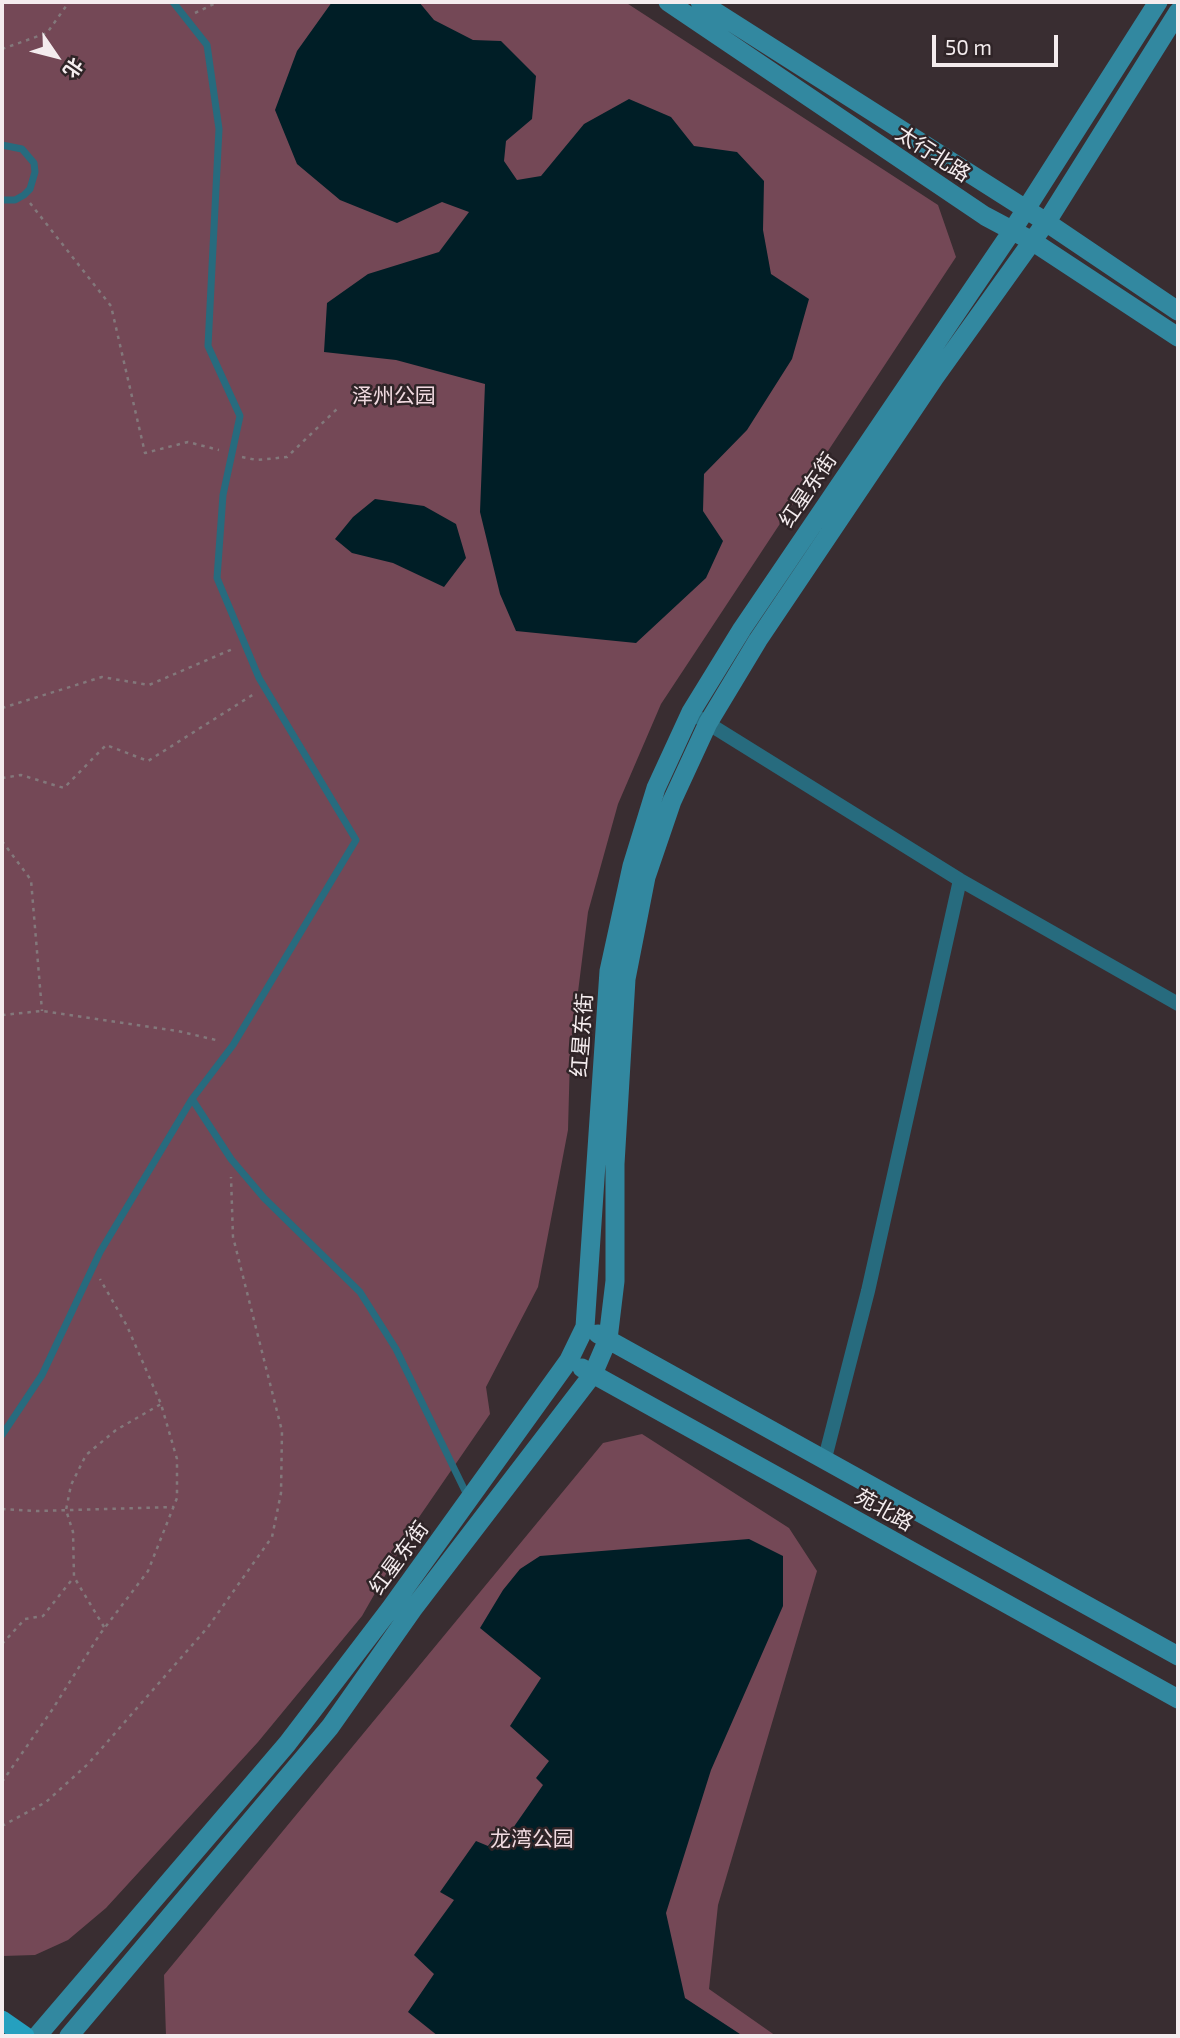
<!DOCTYPE html>
<meta charset="utf-8">
<style>
body{margin:0}
#map{position:relative;width:1180px;height:2038px;overflow:hidden;background:#392d31;font-family:"Exo 2","Noto Sans SC",sans-serif}
canvas{display:block}
.frame{position:absolute;inset:0;border:4px solid #f4ecee;pointer-events:none}
.north{position:absolute;left:21px;top:21px;width:70px;height:70px;-webkit-text-stroke:5px #2f2427;paint-order:stroke;rotate:125deg;font-size:19px;font-weight:700;line-height:28px;text-align:center;color:#f4ecee}
.north::after{content:'';display:block;margin:auto;width:24px;height:32px;background:#f4ecee;clip-path:polygon(50% 0,100% 100%,50% 72%,0 100%)}
.scale{position:absolute;left:932px;top:35px;width:126px;height:32px;box-sizing:border-box;border:4px solid #f4ecee;border-top:0;padding-left:9px;font-size:21px;line-height:24px;white-space:nowrap;color:#f4ecee;-webkit-text-stroke:5px #2f2427;paint-order:stroke}
</style>
<div id="map">
<canvas width="1180" height="2038"></canvas>
<div class="frame"></div>
<div class="north">北</div>
<div class="scale">50 m</div>
</div>
<script>
const ctx = document.querySelector('canvas').getContext('2d');
ctx.lineJoin = 'round';
function paint(path, color) { ctx.fillStyle = color; ctx.fill(path, 'evenodd'); }
const toPath = rows => new Path2D(rows.map(r => 'M' + r).join(''));
function strokePath(path, color, width, dash) { ctx.strokeStyle = color; ctx.lineWidth = width; ctx.lineCap = dash ? 'butt' : 'round'; ctx.setLineDash(dash || []); ctx.stroke(path); }
function write(font, color, halo, rows, align = 'center') {
  ctx.font = font + ' "Exo 2","Noto Sans SC",sans-serif'; ctx.lineWidth = 5; ctx.setLineDash([]); ctx.textBaseline = 'middle'; ctx.strokeStyle = halo; ctx.fillStyle = color; for (const [text, x, y, turn = 0] of rows) {
    ctx.save(); ctx.translate(x, y); ctx.rotate((+turn || 0) * Math.PI / 180); ctx.textAlign = isNaN(turn) ? turn : align; if (halo) ctx.strokeText(text, 0, 0); ctx.fillText(text, 0, 0); ctx.restore();
  }
}
const green = toPath([
 [2,2,625,2,938,205,956,257,661,704,618,804,588,912,570,1056,568,1130,538,1287,486,1387,490,1414,415,1523,362,1616,258,1742,106,1908,68,1940,35,1955,3,1956],
 [642,1434,789,1528,817,1571,718,1905,709,1989,776,2036,166,2036,164,1975,603,1443]
]);
const water = toPath([
 [332,2,419,2,434,20,473,40,501,41,536,76,532,119,506,141,504,161,517,180,541,176,584,124,629,99,671,117,694,146,737,152,764,181,763,230,771,274,809,299,792,359,747,430,704,474,703,511,723,541,706,578,636,643,516,631,500,594,480,512,485,384,396,360,324,352,327,303,368,274,439,252,469,212,442,202,397,223,340,200,297,164,275,110,297,51],
 [375,499,424,506,456,524,466,558,444,587,393,563,352,553,335,539,353,517],
 [749,1539,783,1556,783,1606,711,1770,666,1913,685,1998,743,2036,438,2036,408,2012,434,1974,414,1955,454,1900,440,1892,476,1841,488,1846,497,1834,506,1838,543,1785,536,1778,549,1761,510,1726,541,1678,480,1628,503,1590,520,1569,540,1556]
]);
const path = toPath([
 [195,13,218,2],
 [2,49,47,33,69,2],
 [30,203,111,306,145,453,188,442,219,450],
 [242,457,257,460,287,457,337,409],
 [2,708,102,677,149,685,235,648],
 [2,778,21,775,64,788,106,745,148,761,254,694],
 [2,841,31,880,42,1011],
 [2,1015,42,1011,178,1031,220,1041],
 [2,1509,36,1511,174,1507],
 [104,1627,74,1577,73,1532,66,1510,71,1485,86,1455,116,1430,161,1404],
 [2,1644,25,1619,43,1616,74,1577],
 [2,1782,52,1710,100,1634,148,1571,177,1498,177,1459,161,1404,127,1326,100,1279],
 [2,1826,46,1802,88,1764,208,1627,272,1537,281,1493,282,1431,233,1237,231,1177]
]);
const service = toPath([
 [173,2,207,45,219,129,208,346,240,416,223,495,217,578,259,678,356,840,233,1045,192,1099,231,1159,264,1198,360,1292,396,1349,467,1495],
 [2,145,22,149,34,163,35,172,30,189,24,195,15,200,2,200],
 [2,1435,42,1375,100,1252,192,1099]
]);
const minor = toPath([
 [701,719,960,880,1178,1004],
 [825,1458,868,1291,960,880]
]);
const secondary = toPath([
 [668,2,985,216,1032,241,1178,337],
 [700,2,1046,222,1178,311],
 [598,1334,1178,1656],
 [582,1368,1178,1699],
 [37,2036,287,1744,390,1609,569,1360,585,1327,609,971,632,866,656,788,691,712,742,629,1012,231,1158,2],
 [69,2036,330,1727,413,1609,593,1374,608,1339,615,1281,615,1164,626,979,646,877,672,801,708,723,758,640,935,377,1051,215,1178,12]
]);
const primary = toPath([
 [2,2020,25,2036]
]);
const streetNames = [
 ["太行北路",933,154,33],
 ["红星东街",808,490,-56],
 ["红星东街",582,1035,-86],
 ["苑北路",884,1510,29],
 ["红星东街",399,1558,-54]
];
const parkNames = [
 ["泽州公园",394,396],
 ["龙湾公园",532,1839]
];
paint(green, '#744856');
paint(water, '#001e26');
strokePath(path, '#83787b', 2.5, [3.5, 5]);
strokePath(service, '#276b7e', 7);
strokePath(minor, '#276b7e', 14);
strokePath(secondary, '#3288a0', 19);
strokePath(primary, '#25a0bf', 19);
write('21px', '#f4ecee', '#2f2427', streetNames);
write('21px', '#f0dae0', '#2f2427', parkNames);
</script>
